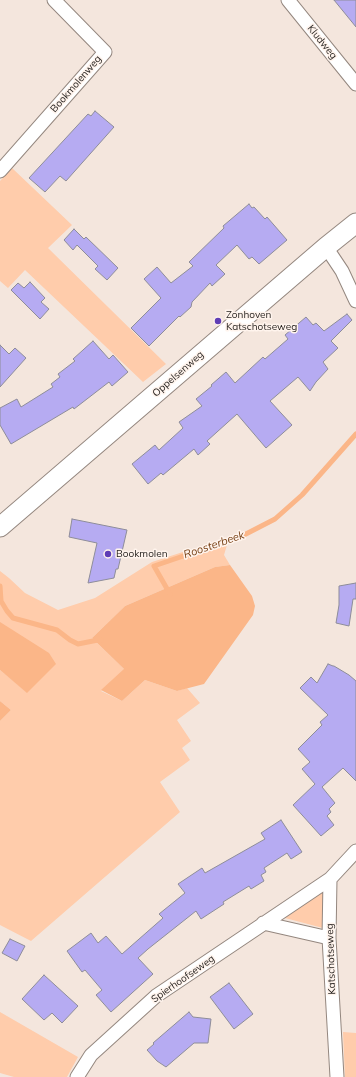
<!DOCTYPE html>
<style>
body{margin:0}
canvas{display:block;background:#f4e6dd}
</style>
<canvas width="356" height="1077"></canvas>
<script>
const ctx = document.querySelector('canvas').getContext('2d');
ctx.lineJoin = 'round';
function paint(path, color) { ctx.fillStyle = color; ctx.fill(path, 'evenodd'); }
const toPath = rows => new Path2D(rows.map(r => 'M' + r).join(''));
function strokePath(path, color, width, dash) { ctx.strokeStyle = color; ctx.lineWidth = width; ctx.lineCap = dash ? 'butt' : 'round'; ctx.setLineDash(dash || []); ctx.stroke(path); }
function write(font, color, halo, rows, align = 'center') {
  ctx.font = font + ' Mulish,sans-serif'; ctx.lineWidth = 3; ctx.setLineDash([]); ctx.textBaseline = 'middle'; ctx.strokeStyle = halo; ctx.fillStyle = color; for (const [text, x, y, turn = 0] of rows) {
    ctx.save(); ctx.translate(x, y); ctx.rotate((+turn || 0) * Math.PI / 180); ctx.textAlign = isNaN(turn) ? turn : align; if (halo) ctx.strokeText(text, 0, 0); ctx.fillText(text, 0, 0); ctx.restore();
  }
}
const green = toPath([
 [12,168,72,225,48,248,166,364,143,382,25,270,8,288,0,281,0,181],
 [211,545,227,545,224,555,230,565,215,567,125,606,92,638,125,670,101,691,122,701,145,680,177,691,187,688,200,703,177,720,191,741,182,748,190,760,160,782,180,812,31,941,0,925,0,721,11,710,0,701,0,670,27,692,0,624,0,571,9,578,25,593,58,610,95,598,152,562,186,551],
 [323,892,324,893,323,928,285,918,284,916],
 [0,1012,78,1057,67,1077,14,1077,0,1073],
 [343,1032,356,1033,356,1077,345,1077]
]);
const water = toPath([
 [230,565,252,596,255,606,253,615,204,684,177,691,145,680,122,701,101,690,124,669,92,638,125,606,215,567],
 [0,622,49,653,56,664,27,693,0,670],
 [0,701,11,710,0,721]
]);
const stream = toPath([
 [0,586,1,601,7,611,13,618,57,630,70,640,78,644,98,640,101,640],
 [170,594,154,566,242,536,275,519,302,495,356,434]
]);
const building = toPath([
 [334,0,356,0,356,27,334,0],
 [95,111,114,127,66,181,60,176,45,192,29,178,88,114,91,116,95,111],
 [249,204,252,208,254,207,265,219,267,217,287,240,259,264,252,257,249,259,237,245,216,265,225,274,212,286,210,283,192,302,191,307,180,317,179,316,149,346,131,328,161,298,144,279,157,267,171,283,193,266,189,262,224,228,223,226,249,204],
 [74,229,84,239,86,237,118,268,107,280,95,269,98,266,77,245,73,250,64,240,74,229],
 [30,282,45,298,41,302,49,309,40,319,11,290,18,283,24,288,30,282],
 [347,314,352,320,331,341,338,348,323,362,328,369,316,382,310,391,298,377,270,401,292,425,266,448,237,414,207,441,210,444,198,455,194,449,163,475,161,473,148,484,132,464,155,445,159,450,183,428,179,422,202,406,196,399,212,386,211,385,226,372,235,383,263,357,265,359,288,339,285,335,306,317,313,325,316,323,324,331,347,314],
 [93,341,109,359,113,355,128,372,112,386,109,382,74,409,73,407,11,444,0,425,0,408,17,399,21,407,53,387,51,384,60,377,58,374,75,361,73,359,93,341],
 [0,345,9,354,15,348,26,358,0,387,0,345],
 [72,519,127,530,118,569,116,569,114,578,88,583,97,543,69,537,72,519],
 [356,583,356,599,353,599,349,626,336,623,339,605,339,586,356,583],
 [328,664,333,666,334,666,349,675,356,681,356,781,343,768,322,787,335,803,329,809,331,812,327,816,334,825,321,836,293,805,315,784,302,769,310,762,298,749,322,725,320,722,328,715,300,688,311,677,317,683,328,664],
 [281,820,302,852,291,859,287,853,264,868,266,872,261,875,264,881,251,889,249,886,223,902,224,904,201,919,196,911,148,949,138,958,153,974,111,1012,96,995,102,990,85,970,82,972,67,951,91,933,98,943,106,936,122,954,163,918,159,914,185,893,178,884,202,868,205,873,265,839,261,833,281,820],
 [10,939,25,946,17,961,2,953,10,939],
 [44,975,78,1006,62,1023,52,1013,44,1020,22,999,44,975],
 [229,983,253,1014,234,1029,210,997,229,983],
 [189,1012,193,1017,211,1019,208,1043,194,1043,166,1067,157,1061,147,1050,154,1044,153,1043,189,1012]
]);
const street = toPath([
 [288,0,356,84],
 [0,171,105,52,54,0],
 [326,247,342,271,356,301],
 [263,923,329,938],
 [77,1077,91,1055,156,996,330,879],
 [337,1077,329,938,330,879,356,851]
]);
const secondary = toPath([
 [0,527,326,247,356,223]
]);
const markers = [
 [218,321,4,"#5f3db5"],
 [108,554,4,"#5f3db5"]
];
const streetNames = [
 ["Kludweg",322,42,51],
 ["Bookmolenweg",76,84,-49],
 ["Oppelsenweg",178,374,-41],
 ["Katschotseweg",331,959,-92],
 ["Spierhoofseweg",183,979,-35]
];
const poiNames = [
 ["Zonhoven",226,315],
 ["Katschotseweg",226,327],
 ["Bookmolen",116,554]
];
const waterNames = [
 ["Roosterbeek",214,545,-19]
];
paint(green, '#ffccab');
paint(water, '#fbb688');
strokePath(stream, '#fbb688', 5);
paint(building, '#b6abf2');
strokePath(building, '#8e8d99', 1);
strokePath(street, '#94877f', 15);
strokePath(secondary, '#94877f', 21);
strokePath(street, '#fff', 13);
strokePath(secondary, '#fff', 19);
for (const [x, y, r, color] of markers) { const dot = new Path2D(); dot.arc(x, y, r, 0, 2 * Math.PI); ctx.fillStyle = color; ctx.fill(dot); strokePath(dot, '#fff4ed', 1.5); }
write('10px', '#221e1b', '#fff4ed', streetNames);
write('10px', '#221e1b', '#fff4ed', poiNames, 'left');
write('italic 11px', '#794217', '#fff4ed', waterNames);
</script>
